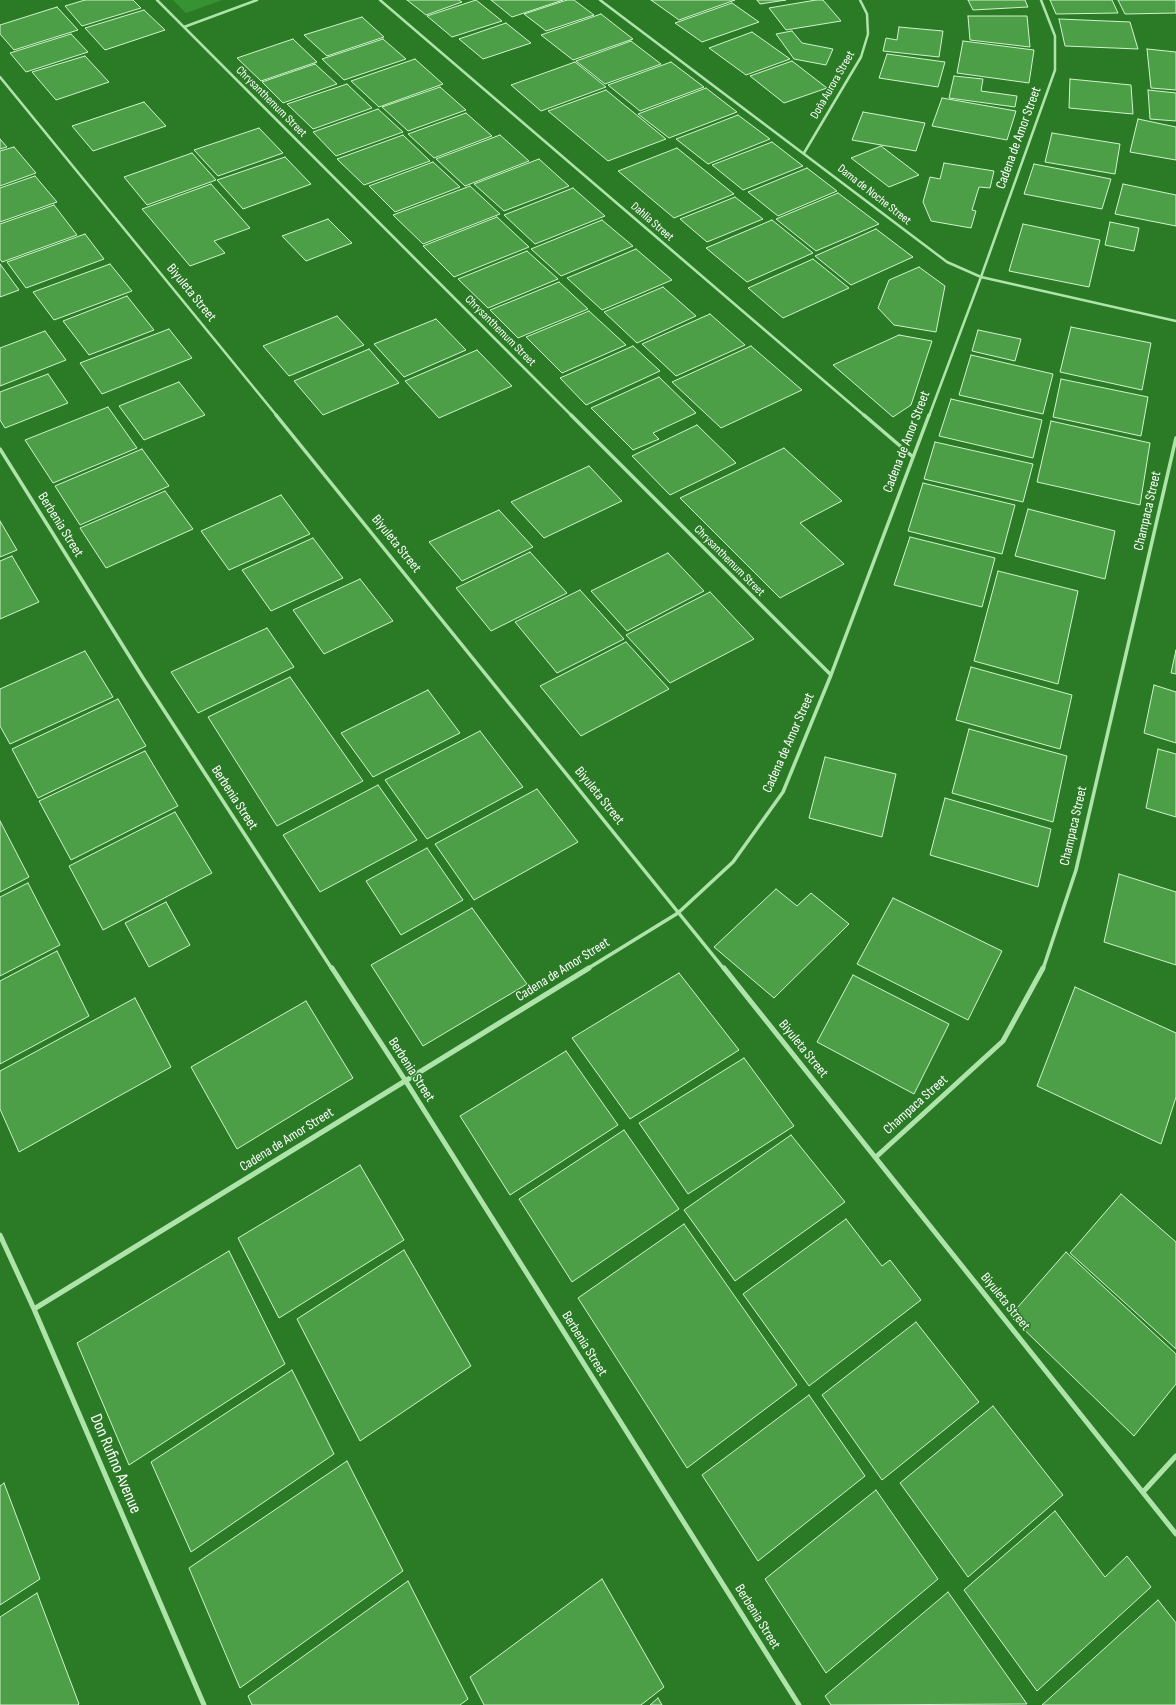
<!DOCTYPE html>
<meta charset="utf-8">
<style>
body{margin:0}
canvas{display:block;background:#2b7b26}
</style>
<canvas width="1176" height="1705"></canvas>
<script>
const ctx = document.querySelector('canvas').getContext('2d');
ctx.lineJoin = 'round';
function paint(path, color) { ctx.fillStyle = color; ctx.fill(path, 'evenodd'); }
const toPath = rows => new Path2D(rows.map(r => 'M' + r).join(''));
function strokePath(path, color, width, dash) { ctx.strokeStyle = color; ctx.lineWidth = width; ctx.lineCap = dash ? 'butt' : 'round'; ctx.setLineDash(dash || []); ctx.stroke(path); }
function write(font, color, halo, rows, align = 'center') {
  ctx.font = font + ' "Sofia Sans Condensed",sans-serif'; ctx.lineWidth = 3; ctx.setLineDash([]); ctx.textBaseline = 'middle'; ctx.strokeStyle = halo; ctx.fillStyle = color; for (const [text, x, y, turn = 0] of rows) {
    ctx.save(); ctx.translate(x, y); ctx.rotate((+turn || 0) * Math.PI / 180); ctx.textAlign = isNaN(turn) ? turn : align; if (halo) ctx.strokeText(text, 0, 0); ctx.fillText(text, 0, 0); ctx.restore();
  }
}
const green = toPath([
 [173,0,222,0,186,13]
]);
const building = toPath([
 [85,0,133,0,141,8,82,26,65,6,85,0],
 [407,0,459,0,462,2,426,15,407,0],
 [476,0,502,21,452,37,427,16,476,0],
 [491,0,563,0,512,17,491,0],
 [567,0,574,0,594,15,546,31,524,14,567,0],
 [651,0,735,0,679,20,651,0],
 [757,0,786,0,760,4,757,0],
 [816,0,823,0,841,21,786,30,769,8,816,0],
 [968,0,1025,0,1028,7,973,10,968,0],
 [1050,0,1112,0,1118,13,1056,14,1050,0],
 [1118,0,1176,0,1176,13,1125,14,1118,0],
 [732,3,759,22,702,42,675,23,732,3],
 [57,7,78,30,14,50,0,34,0,25,57,7],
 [144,10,165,30,105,50,85,28,144,10],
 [601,14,633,39,573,60,541,35,601,14],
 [968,16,1027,16,1030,47,970,40,968,16],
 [362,17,384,37,327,56,304,35,362,17],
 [1059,19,1130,22,1138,49,1065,46,1059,19],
 [506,23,531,43,483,59,459,39,506,23],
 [899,27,943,31,939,57,883,51,886,38,897,40,899,27],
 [792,31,802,43,833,49,826,65,794,59,776,34,792,31],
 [752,32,790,59,746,75,709,48,752,32],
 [71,34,88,52,26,72,10,53,71,34],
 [293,39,317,62,261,81,237,58,293,39],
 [383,39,406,59,344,80,322,59,383,39],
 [631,41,661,64,605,84,576,61,631,41],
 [963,41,1034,50,1029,83,957,73,963,41],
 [1147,49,1176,52,1176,90,1151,88,1147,49],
 [887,54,945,62,938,87,879,78,887,54],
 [85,56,109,82,56,100,32,72,85,56],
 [415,59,443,84,379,107,351,81,415,59],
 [792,61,827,88,784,103,750,76,792,61],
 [575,62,606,87,541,111,511,85,575,62],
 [671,62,704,87,640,111,608,85,671,62],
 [315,64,337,84,283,103,262,82,315,64],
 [954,76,983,79,981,91,1017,96,1015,107,949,98,954,76],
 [1070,79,1131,85,1133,114,1069,108,1070,79],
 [347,84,372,108,313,129,287,104,347,84],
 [440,87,466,110,408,131,382,107,440,87],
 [706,88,737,112,669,138,638,114,706,88],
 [606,90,666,139,608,161,548,111,606,90],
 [1148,90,1176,93,1176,121,1150,119,1148,90],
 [942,98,1016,111,1007,140,932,126,942,98],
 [144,102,166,126,93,151,72,126,144,102],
 [378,109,403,132,336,156,313,132,378,109],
 [863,112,925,123,916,151,852,140,863,112],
 [466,113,492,136,434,158,408,134,466,113],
 [738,115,770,139,708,164,676,139,738,115],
 [1138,119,1176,127,1176,160,1130,152,1138,119],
 [259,128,283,153,218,176,194,150,259,128],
 [1052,133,1120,144,1115,174,1045,162,1052,133],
 [403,135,430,161,364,185,337,159,403,135],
 [500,135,529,161,465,186,436,159,500,135],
 [0,139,7,147,0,149,0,139],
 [772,142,803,166,743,190,712,165,772,142],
 [881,146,919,175,889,187,851,158,881,146],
 [14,147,36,173,0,186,0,151,14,147],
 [677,148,734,194,674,218,618,171,677,148],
 [192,153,216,180,147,205,124,177,192,153],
 [285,157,311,184,243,209,217,180,285,157],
 [539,159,569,186,504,211,474,184,539,159],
 [433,162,460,187,395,212,369,186,433,162],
 [944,163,994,171,990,188,979,187,972,210,976,211,971,228,931,221,923,202,930,177,940,179,944,163],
 [1034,164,1111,179,1102,209,1024,194,1034,164],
 [807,168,837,191,778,216,748,192,807,168],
 [35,176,57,202,0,222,0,188,35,176],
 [211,184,250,228,214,241,225,253,190,266,142,209,211,184],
 [1123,184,1176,195,1176,226,1115,214,1123,184],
 [470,186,500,214,423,244,393,215,470,186],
 [573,188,605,216,535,244,504,215,573,188],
 [838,193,879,224,816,251,776,219,838,193],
 [735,197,763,219,707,242,680,219,735,197],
 [54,205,77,235,2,262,0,259,0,224,54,205],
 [497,217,529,247,454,277,423,246,497,217],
 [328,219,352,243,306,261,282,236,328,219],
 [602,220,633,246,561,276,531,249,602,220],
 [772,220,813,253,747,282,706,248,772,220],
 [1110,222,1139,228,1134,251,1105,245,1110,222],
 [1023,224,1100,240,1089,287,1009,271,1023,224],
 [876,229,913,257,851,285,815,256,876,229],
 [85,234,104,259,26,288,7,262,85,234],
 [636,249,672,280,602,310,567,278,636,249],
 [527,251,558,279,488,308,458,279,527,251],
 [813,259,849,288,783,318,748,288,813,259],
 [0,264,19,290,0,297,0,264],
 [110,264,132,291,54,320,33,292,110,264],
 [919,267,945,286,936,332,894,325,878,308,889,280,919,267],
 [559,282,588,309,518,338,490,310,559,282],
 [663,287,696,316,637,343,604,312,663,287],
 [127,296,154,330,89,355,63,321,127,296],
 [589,311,626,345,562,373,526,337,589,311],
 [710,314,745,345,676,376,642,344,710,314],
 [337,316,364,345,289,376,263,346,337,316],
 [436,319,466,350,404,377,374,344,436,319],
 [1071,327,1151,343,1142,390,1060,372,1071,327],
 [169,329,192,358,102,394,80,363,169,329],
 [978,330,1021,339,1015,361,972,351,978,330],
 [45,331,66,360,0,386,0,348,45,331],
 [899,335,932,341,911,405,893,417,833,365,899,335],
 [633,346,660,371,586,405,560,378,633,346],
 [751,346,802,390,721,428,672,382,751,346],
 [369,349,399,383,323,415,294,381,369,349],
 [477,350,512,386,439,418,405,381,477,350],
 [971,355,1053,374,1043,414,959,395,971,355],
 [48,374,68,403,5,428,0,420,0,392,48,374],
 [659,377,696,413,653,433,659,439,633,450,591,408,659,377],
 [1061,379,1148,397,1141,436,1053,417,1061,379],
 [179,382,205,415,144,440,119,406,179,382],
 [951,399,1042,420,1033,458,939,436,951,399],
 [108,407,137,448,53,483,25,440,108,407],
 [1051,421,1150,443,1140,505,1037,482,1051,421],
 [697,425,736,463,670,495,632,456,697,425],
 [935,442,1033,464,1023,502,924,479,935,442],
 [784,448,842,501,800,523,844,564,780,598,680,498,784,448],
 [142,449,169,486,80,525,55,486,142,449],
 [589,466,622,501,544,538,511,502,589,466],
 [923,483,1015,505,1002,554,908,531,923,483],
 [165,491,193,529,106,568,80,528,165,491],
 [281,495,310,534,229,570,201,531,281,495],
 [1028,509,1115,531,1105,579,1015,556,1028,509],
 [499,510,533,547,462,581,429,542,499,510],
 [0,521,17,550,0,557,0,521],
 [910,537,995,558,982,607,894,585,910,537],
 [313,538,343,578,271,611,242,570,313,538],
 [530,552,567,593,491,631,456,588,530,552],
 [668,553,704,591,627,631,591,591,668,553],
 [12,556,39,602,0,619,0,561,12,556],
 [998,571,1078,591,1058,684,974,661,998,571],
 [360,579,393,621,324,654,293,610,360,579],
 [580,590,624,639,557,673,515,622,580,590],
 [710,592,754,639,670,683,626,635,710,592],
 [267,628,294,667,198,713,171,672,267,628],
 [626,642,669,689,581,736,540,686,626,642],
 [1176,650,1176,674,1171,673,1176,650],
 [85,651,113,697,10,744,0,726,0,689,85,651],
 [971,667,1072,695,1060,749,956,720,971,667],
 [290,677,363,781,277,826,208,717,290,677],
 [1154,685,1176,692,1176,743,1144,733,1154,685],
 [428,690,460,733,373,777,341,733,428,690],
 [118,699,146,746,38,798,12,749,118,699],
 [969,729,1067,756,1053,822,952,793,969,729],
 [480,731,523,787,427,839,385,780,480,731],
 [1158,749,1176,754,1176,817,1146,808,1158,749],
 [145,751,178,806,71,860,39,801,145,751],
 [825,757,896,774,882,837,809,818,825,757],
 [378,785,417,840,320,892,283,835,378,785],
 [537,789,578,842,474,900,435,844,537,789],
 [945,798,1051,829,1038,887,930,855,945,798],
 [175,812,212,873,103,930,69,866,175,812],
 [0,821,29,877,0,892,0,821],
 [427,848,463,900,401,935,366,881,427,848],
 [1119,874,1176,892,1176,965,1104,942,1119,874],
 [28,883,60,945,0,976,0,897,28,883],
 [776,889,797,906,811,893,849,924,774,998,714,947,776,889],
 [893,898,1002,951,968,1020,857,964,893,898],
 [166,902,190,945,149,967,125,923,166,902],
 [472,908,527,984,423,1046,371,965,472,908],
 [57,951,89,1016,0,1064,0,981,57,951],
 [679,973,739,1050,630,1119,572,1038,679,973],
 [853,975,949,1024,914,1094,817,1042,853,975],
 [1075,987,1176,1033,1176,1097,1161,1144,1037,1086,1075,987],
 [135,998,171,1067,19,1152,0,1109,0,1071,135,998],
 [306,1001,353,1078,237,1149,191,1067,306,1001],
 [566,1051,618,1125,510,1195,460,1116,566,1051],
 [744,1058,794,1126,688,1194,639,1123,744,1058],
 [624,1130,679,1209,572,1282,519,1199,624,1130],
 [791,1135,845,1202,735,1281,684,1210,791,1135],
 [360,1165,404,1240,279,1318,238,1238,360,1165],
 [1121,1194,1176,1242,1176,1349,1070,1253,1121,1194],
 [846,1219,882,1266,890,1260,921,1300,809,1386,743,1294,846,1219],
 [684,1224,797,1385,687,1468,578,1298,684,1224],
 [404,1250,471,1366,360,1441,297,1319,404,1250],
 [229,1251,285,1364,129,1465,77,1343,229,1251],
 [1066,1252,1176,1354,1176,1384,1134,1436,1010,1316,1066,1252],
 [916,1322,979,1402,882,1480,822,1395,916,1322],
 [292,1370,334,1454,191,1552,151,1462,292,1370],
 [809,1395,865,1476,758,1561,702,1475,809,1395],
 [993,1406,1063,1495,968,1577,900,1483,993,1406],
 [347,1461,403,1571,240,1688,189,1568,347,1461],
 [4,1483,40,1579,0,1605,0,1486,4,1483],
 [876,1490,938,1579,826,1673,765,1579,876,1490],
 [1055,1511,1105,1577,1127,1556,1151,1587,1037,1691,964,1590,1055,1511],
 [602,1579,664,1687,641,1705,484,1705,470,1677,602,1579],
 [408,1581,468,1699,460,1705,252,1705,248,1696,408,1581],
 [948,1592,1027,1704,831,1705,825,1696,948,1592],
 [37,1593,79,1704,78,1705,0,1705,0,1617,37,1593],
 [1158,1600,1176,1623,1176,1705,1042,1705,1158,1600],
 [658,1698,662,1705,650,1705,658,1698]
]);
const streetFar2 = toPath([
 [157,0,572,416],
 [380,0,865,416],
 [600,0,947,262,981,277,1176,321],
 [184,27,257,0],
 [0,77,277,416],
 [804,153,861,57,868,34,867,14,860,0],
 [929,416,981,277,1055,70,1055,36,1041,0]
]);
const streetFar1 = toPath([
 [276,415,724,969],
 [571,415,831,675],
 [864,415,913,457],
 [0,449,143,678,332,969],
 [587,969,678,913,733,862,783,792,831,675,929,415],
 [1043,969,1076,870,1176,438]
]);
const street = toPath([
 [332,968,405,1080,799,1705],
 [724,968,1176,1534],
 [876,1157,1003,1041,1043,968],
 [0,1235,34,1309,204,1705],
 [34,1309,589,968],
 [1143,1492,1176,1456]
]);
const farStreetnames = [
 ["Doña Aurora Street",833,85,-60],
 ["Chrysanthemum Street",271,102,45],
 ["Dama de Noche Street",874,195,38],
 ["Dahlia Street",652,222,41],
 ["Chrysanthemum Street",500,331,45],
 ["Chrysanthemum Street",729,561,45]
];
const streetNames = [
 ["Cadena de Amor Street",1019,138,-70],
 ["Biyuleta Street",191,293,51],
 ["Cadena de Amor Street",907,442,-69],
 ["Champaca Street",1148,511,-77],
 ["Berbenia Street",60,525,58],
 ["Biyuleta Street",396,544,51],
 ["Cadena de Amor Street",789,743,-66],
 ["Biyuleta Street",599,796,51],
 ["Berbenia Street",234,798,57],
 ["Champaca Street",1074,826,-77],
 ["Cadena de Amor Street",563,970,-32],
 ["Biyuleta Street",803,1049,51],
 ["Berbenia Street",411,1070,57],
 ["Champaca Street",916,1105,-42],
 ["Cadena de Amor Street",287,1140,-32],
 ["Biyuleta Street",1005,1302,51],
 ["Berbenia Street",584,1344,58],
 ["Berbenia Street",757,1617,58]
];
const nearStreetnames = [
 ["Don Rufino Avenue",115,1464,67]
];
paint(green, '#379231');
paint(building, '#4d9f47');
strokePath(building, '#cff3cd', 1);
strokePath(streetFar2, '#aee4aa', 2.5);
strokePath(streetFar1, '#aee4aa', 3.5);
strokePath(street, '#aee4aa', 5);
write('12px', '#fff', '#2b7b26', farStreetnames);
write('14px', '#fff', '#2b7b26', streetNames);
write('17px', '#fff', '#2b7b26', nearStreetnames);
</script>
